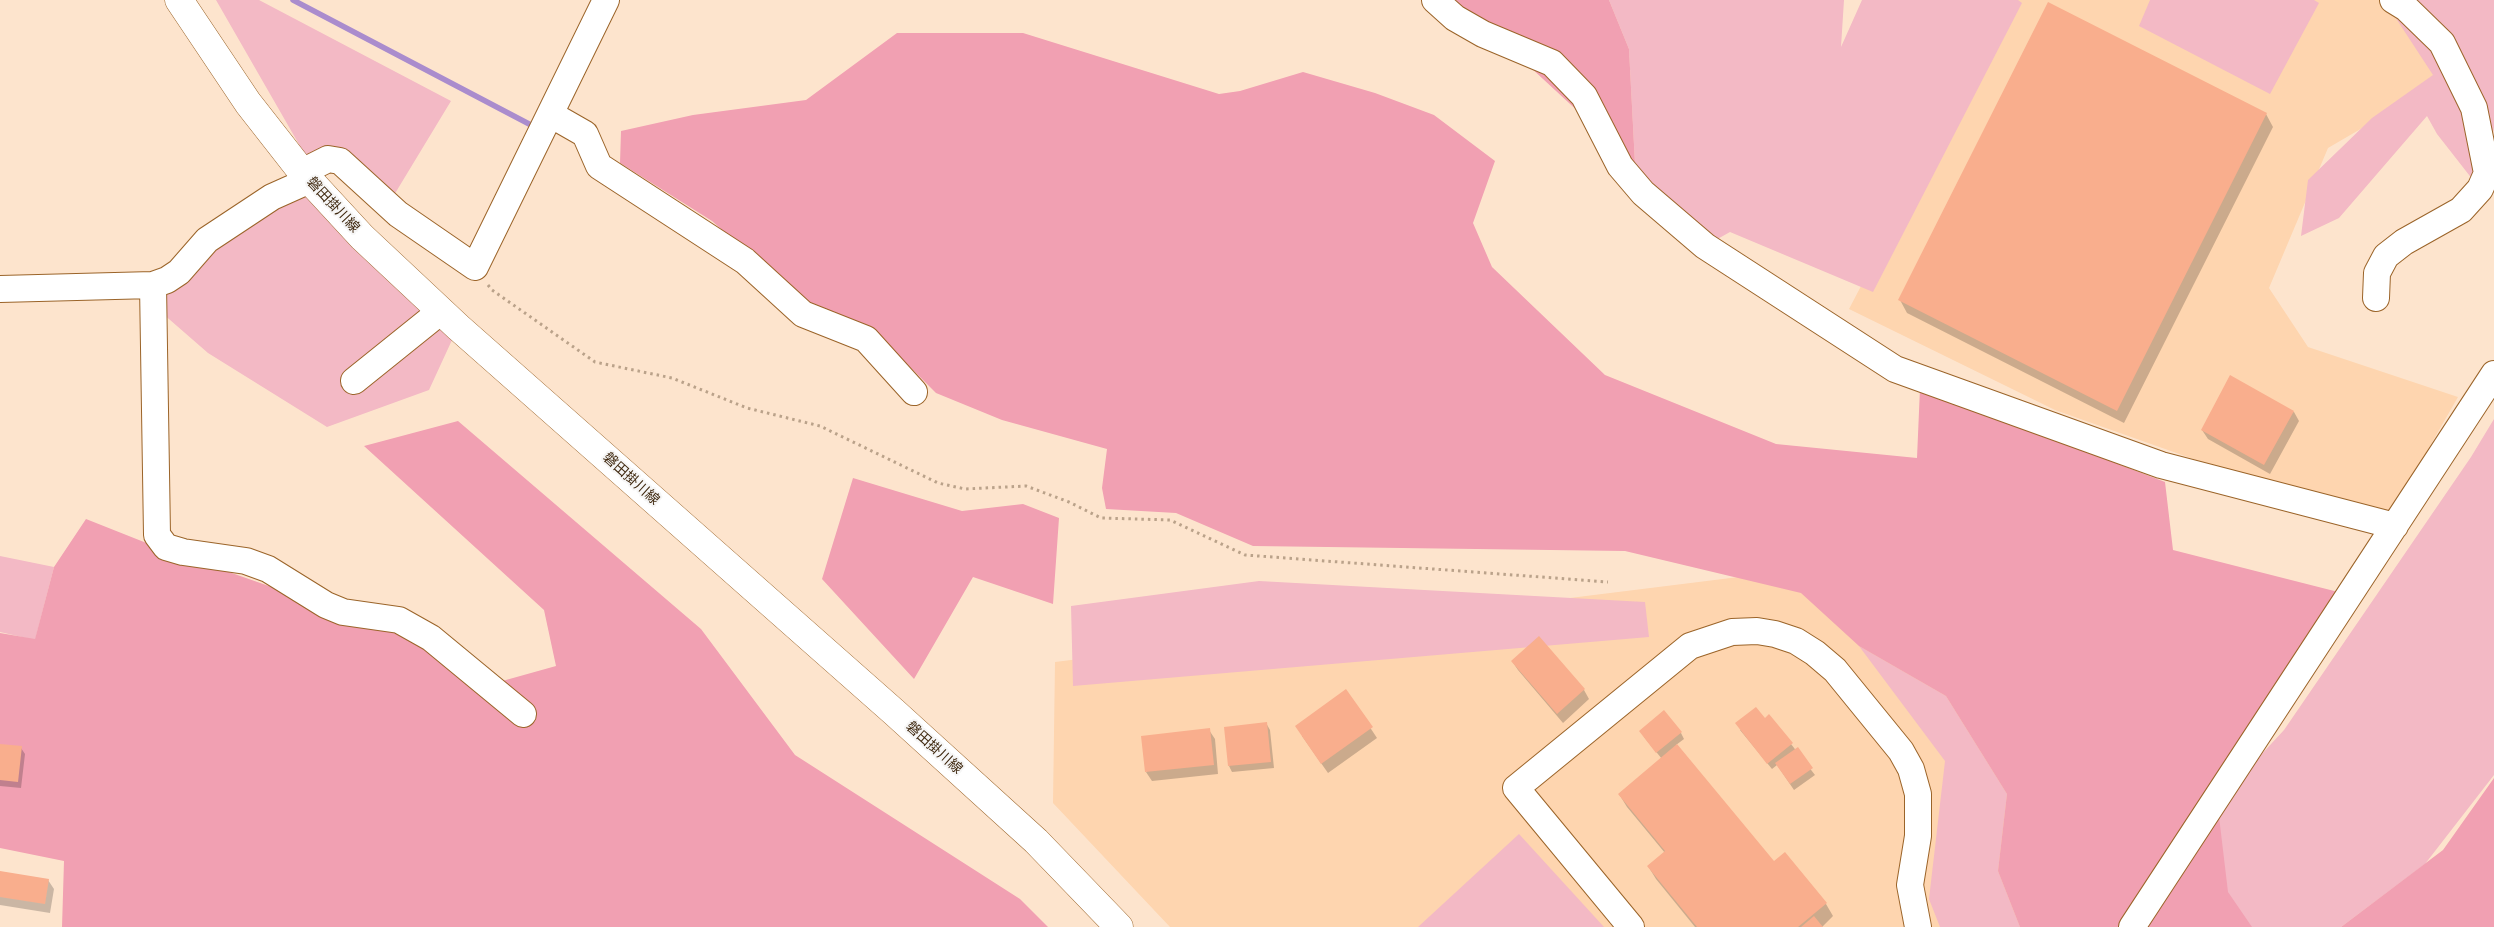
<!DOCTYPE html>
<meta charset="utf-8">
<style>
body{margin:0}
canvas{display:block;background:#fde4cd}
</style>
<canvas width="2494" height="927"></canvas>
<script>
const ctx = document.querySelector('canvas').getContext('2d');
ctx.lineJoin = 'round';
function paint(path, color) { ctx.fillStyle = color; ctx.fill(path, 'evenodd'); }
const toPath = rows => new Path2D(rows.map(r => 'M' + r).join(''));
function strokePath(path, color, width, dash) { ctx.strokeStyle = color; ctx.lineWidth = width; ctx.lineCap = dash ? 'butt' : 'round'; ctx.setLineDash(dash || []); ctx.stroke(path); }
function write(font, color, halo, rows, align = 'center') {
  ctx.font = font + ' "IBM Plex Sans","Noto Sans JP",sans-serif'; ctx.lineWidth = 4; ctx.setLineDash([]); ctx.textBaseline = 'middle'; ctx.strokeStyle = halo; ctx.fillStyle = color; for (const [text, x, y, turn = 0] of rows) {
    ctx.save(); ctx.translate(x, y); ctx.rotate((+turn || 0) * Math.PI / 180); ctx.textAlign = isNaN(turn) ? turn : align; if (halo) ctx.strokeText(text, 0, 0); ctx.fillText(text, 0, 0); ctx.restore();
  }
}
const built = toPath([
 [2011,0,2397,0,2443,81,2328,148,2269,288,2308,347,2458,397,2392,512,2247,478,2055,410,1849,309],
 [1787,571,2022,742,2058,927,1170,927,1053,803,1055,662]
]);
const green = toPath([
 [216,0,259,0,451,101,388,205,340,161,312,167],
 [1609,0,1844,0,1841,47,1862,0,2018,0,2022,3,1873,292,1730,232,1705,246,1635,164,1629,49],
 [2150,0,2314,0,2319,3,2270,94,2139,26],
 [2384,0,2494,0,2494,127,2487,173,2480,189,2437,134,2427,116,2339,218,2301,236,2308,180,2372,118,2433,75],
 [310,180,458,327,429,390,327,427,208,353,154,306,207,240],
 [2494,419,2494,775,2425,864,2341,927,2239,927,2221,907,2209,811,2284,730,2471,457],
 [0,556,54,567,35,640,0,632],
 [1259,581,1645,602,1649,637,1073,686,1071,606],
 [1859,646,1946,696,2007,794,1998,871,2020,927,1940,927,1929,899,1945,761],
 [1519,834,1604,927,1418,927]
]);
const forest = toPath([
 [1432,0,1609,0,1629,49,1635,164,1503,42],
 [897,33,1023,33,1219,94,1240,91,1303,72,1375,93,1434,115,1495,161,1473,223,1492,267,1605,375,1776,444,1917,458,1920,388,2165,482,2173,550,2350,595,2215,783,2228,892,2252,927,2020,927,1998,871,2007,794,1946,696,1859,646,1801,593,1625,551,1253,546,1176,513,1106,509,1102,488,1107,449,1002,420,936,393,877,334,806,304,712,221,620,163,621,131,693,115,806,100],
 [458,421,701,629,795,755,1020,899,1048,927,62,927,64,861,0,848,0,633,35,639,54,567,86,519,149,544,343,612,436,631,488,685,556,666,544,610,364,446],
 [853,478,962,511,1023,504,1059,518,1053,604,973,577,914,679,822,579],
 [2494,778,2494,927,2341,927,2443,850]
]);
const shadow = toPath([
 [2266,114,2273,127,2124,423,1907,313,1900,300],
 [2294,412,2299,421,2270,474,2208,439,2202,430],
 [1512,661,1584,690,1589,699,1563,723,1518,670],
 [1346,691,1377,738,1328,773,1302,736],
 [1765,719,1791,744,1815,775,1794,790,1777,765,1772,769,1740,730],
 [1266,723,1270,730,1274,768,1232,772,1229,766],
 [1209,730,1215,739,1218,774,1152,781,1146,772],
 [1681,733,1684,739,1676,745,1774,863,1826,904,1833,916,1822,927,1695,927,1656,879,1648,866,1665,853,1627,807,1619,794,1662,759,1644,737],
 [0,745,21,748,25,754,21,788,0,786],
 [0,872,48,880,54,889,50,913,0,905]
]);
const stream = toPath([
 [293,0,531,125]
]);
const building = toPath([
 [2048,2,2267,113,2117,411,1898,300],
 [2230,375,2294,411,2264,465,2201,430],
 [1539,636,1585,689,1557,714,1511,661],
 [1346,689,1373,727,1321,764,1295,726],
 [1756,707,1765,718,1769,714,1793,743,1767,764,1735,723],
 [1664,710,1682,732,1656,753,1639,731],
 [1267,722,1271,762,1228,766,1224,727],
 [1210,728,1214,765,1145,772,1141,736],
 [0,744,22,746,18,782,0,780],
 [1677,744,1774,861,1785,852,1827,903,1798,927,1697,927,1647,866,1665,851,1618,794],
 [1798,747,1813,768,1790,784,1775,763],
 [0,871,49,879,45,904,0,897],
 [1814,916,1823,927,1801,927]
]);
const path = toPath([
 [488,285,492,290,595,362,672,378,747,408,820,426,938,483,965,489,1026,486,1069,502,1101,518,1170,520,1245,555,1608,582]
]);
const minor = toPath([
 [1435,0,1455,18,1483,34,1552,63,1584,96,1620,166,1643,193,1705,246,1895,369,2161,465,2395,526],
 [550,114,585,134,599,166,745,261,803,314,866,339,914,392],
 [302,172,328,159,340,161,398,214,475,267,606,0],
 [153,285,157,535,166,547,183,552,246,561,268,569,326,605,343,612,399,620,431,638,523,714],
 [0,289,153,285,167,280,179,272,207,240,272,197,310,180],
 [2376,298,2377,273,2386,256,2404,242,2461,210,2480,189,2487,173,2474,108,2442,43,2406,8,2393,0],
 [354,381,441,311],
 [1631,927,1516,788,1690,646,1732,632,1757,631,1775,634,1796,641,1815,653,1835,670,1901,751,1911,769,1918,794,1918,836,1910,885,1918,927],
 [2132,927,2494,374]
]);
const major = toPath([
 [179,0,248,103,302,172,362,237,458,327,894,712,1036,841,1119,927]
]);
const streetNames = [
 ["磐田掛川線",333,205,47],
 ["磐田掛川線",631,479,42],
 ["磐田掛川線",934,748,42]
];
paint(built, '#fed5af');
paint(green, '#f3b9c5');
paint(forest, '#f1a0b2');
paint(shadow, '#0003');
strokePath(stream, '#aa8ccd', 5.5);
paint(building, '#f9ae8d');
strokePath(minor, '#9b6429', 28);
strokePath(major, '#9b6429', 29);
strokePath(path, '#baa28a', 3, [2.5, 4]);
strokePath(minor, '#fff', 26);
strokePath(major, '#fff', 28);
write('14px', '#3f280f', '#f6f6f6', streetNames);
</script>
